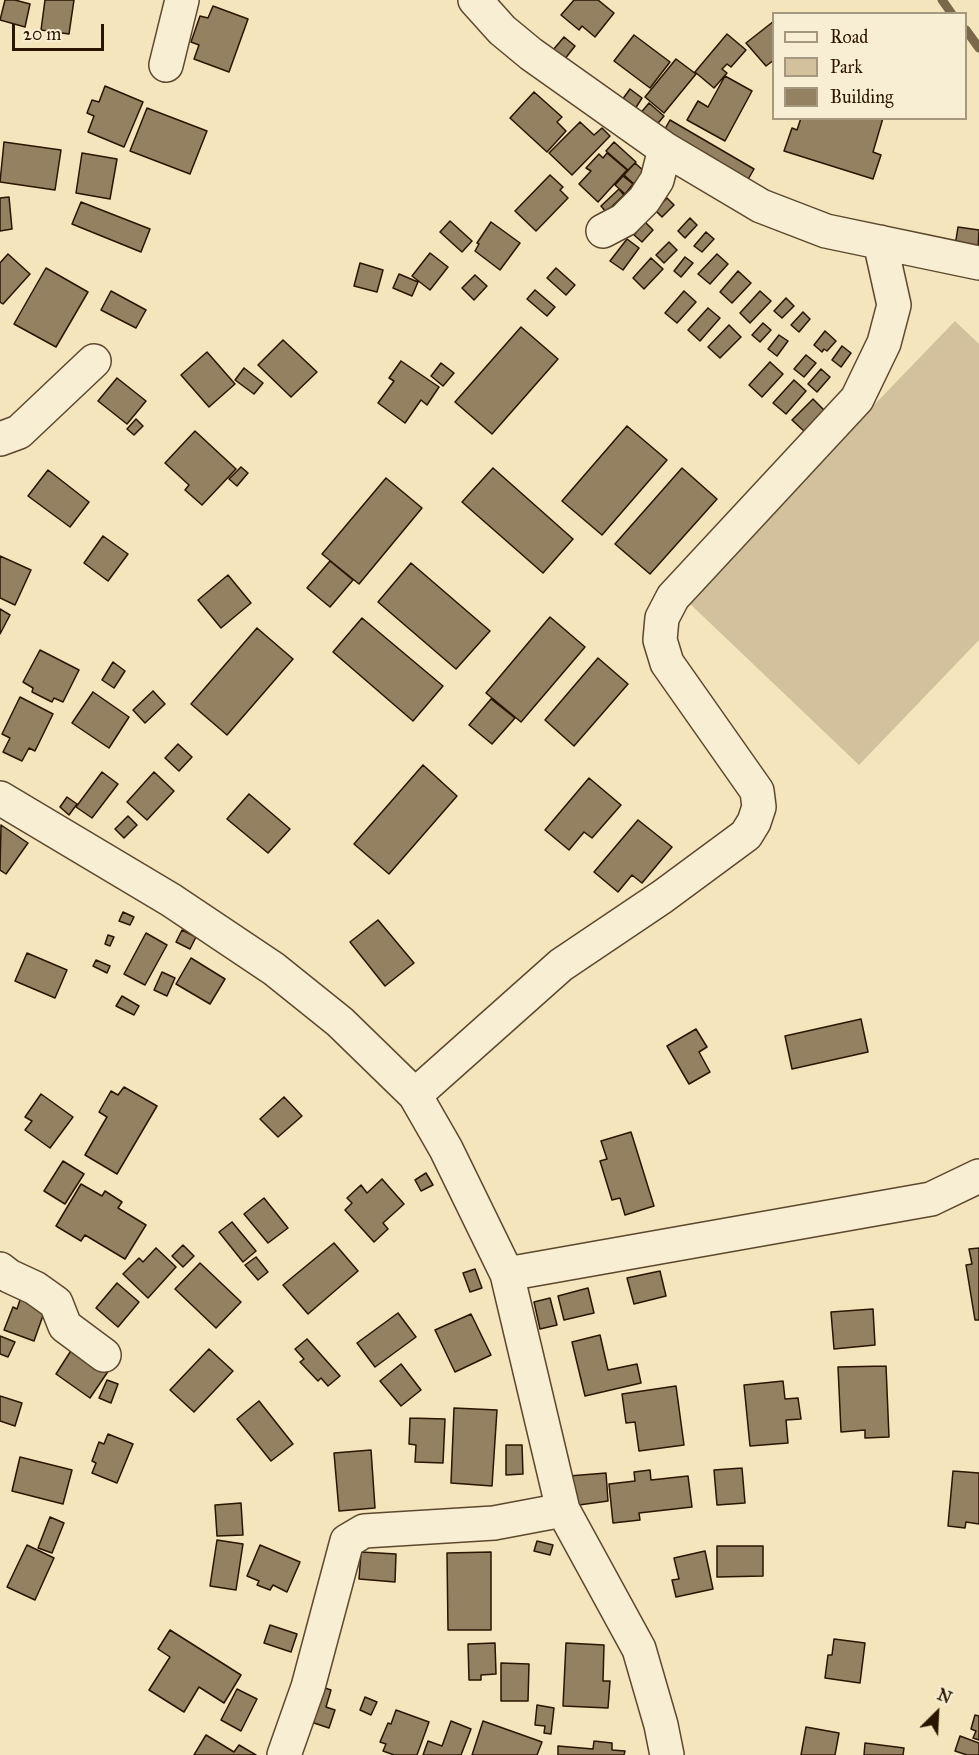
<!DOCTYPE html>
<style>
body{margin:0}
#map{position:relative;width:979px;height:1755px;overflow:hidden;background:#f4e5bc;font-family:"IM FELL Great Primer",serif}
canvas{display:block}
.legend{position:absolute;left:772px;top:12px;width:195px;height:108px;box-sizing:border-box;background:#f8eed3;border:2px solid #a6977f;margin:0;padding:8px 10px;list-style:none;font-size:18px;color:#2b1400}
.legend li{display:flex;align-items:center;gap:12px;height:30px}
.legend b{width:30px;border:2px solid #a6977f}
.north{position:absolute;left:907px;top:1683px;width:60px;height:60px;-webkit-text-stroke:4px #f8eed3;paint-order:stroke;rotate:24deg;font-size:16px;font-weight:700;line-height:24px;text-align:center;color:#2b1400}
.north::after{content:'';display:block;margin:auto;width:21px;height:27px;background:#2b1400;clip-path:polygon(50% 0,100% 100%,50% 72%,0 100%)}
.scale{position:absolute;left:12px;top:24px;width:92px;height:27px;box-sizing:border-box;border:3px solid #2b1400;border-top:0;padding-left:8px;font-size:18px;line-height:21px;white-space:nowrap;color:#2b1400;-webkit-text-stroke:4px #f8eed3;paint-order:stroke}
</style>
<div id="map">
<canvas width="979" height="1755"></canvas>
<ul class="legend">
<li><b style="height:8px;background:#f8eed3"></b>Road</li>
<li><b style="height:16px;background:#d2c19c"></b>Park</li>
<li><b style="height:16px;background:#948162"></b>Building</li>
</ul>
<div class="north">N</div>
<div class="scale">20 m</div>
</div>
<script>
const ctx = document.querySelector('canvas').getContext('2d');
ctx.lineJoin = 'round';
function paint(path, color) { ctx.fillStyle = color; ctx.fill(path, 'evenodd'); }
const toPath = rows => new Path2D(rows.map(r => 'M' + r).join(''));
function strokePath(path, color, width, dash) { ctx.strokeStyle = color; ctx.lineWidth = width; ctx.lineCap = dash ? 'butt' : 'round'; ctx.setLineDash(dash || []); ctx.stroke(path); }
const green = toPath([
 [955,321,979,344,979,640,859,765,686,600]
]);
const stream = toPath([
 [942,0,952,14],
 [966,30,979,48]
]);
const building = toPath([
 [5,0,15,0,30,4,25,27,0,20,5,0],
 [45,0,74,0,69,34,41,30,45,0],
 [574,0,598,0,614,13,595,37,582,26,579,30,561,15,574,0],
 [213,6,248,19,229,72,194,59,199,45,191,42,200,16,208,18,213,6],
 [774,21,774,60,766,66,746,43,774,21],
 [727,34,746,50,731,67,727,64,722,69,727,73,714,88,695,72,727,34],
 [634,35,670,62,650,88,614,61,634,35],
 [564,37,575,46,564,60,553,50,564,37],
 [676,59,696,74,664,113,645,97,676,59],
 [725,76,752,91,725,141,687,120,698,101,708,107,725,76],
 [105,86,143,102,124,147,88,132,94,116,87,113,92,100,99,102,105,86],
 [630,89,642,98,635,109,622,100,630,89],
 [534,92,562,117,557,122,566,131,547,152,510,118,534,92],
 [649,103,664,116,654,128,639,115,649,103],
 [147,108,207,131,190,174,130,151,147,108],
 [801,118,883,118,873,152,881,155,873,179,784,151,792,128,797,130,801,118],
 [670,120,754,169,746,183,662,134,670,120],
 [580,122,594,135,602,128,610,136,572,175,549,153,580,122],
 [4,142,61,150,55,190,0,182,4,142],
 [614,142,636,162,628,170,606,151,614,142],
 [82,153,117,159,110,199,76,193,82,153],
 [607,153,627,170,598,202,579,184,591,171,586,168,599,154,603,158,607,153],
 [635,163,645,172,634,184,624,175,635,163],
 [550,175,563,187,560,190,568,198,536,231,515,211,550,175],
 [623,176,633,184,625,194,615,185,623,176],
 [619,189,624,195,606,212,601,206,619,189],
 [9,197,12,229,0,231,0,198,9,197],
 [667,198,674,205,662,217,655,210,667,198],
 [81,202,150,229,141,252,72,224,81,202],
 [690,218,697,225,685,238,678,231,690,218],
 [450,221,472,241,462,252,440,232,450,221],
 [491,222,520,243,500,270,475,251,479,244,477,243,491,222],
 [645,222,653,230,642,242,634,235,645,222],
 [958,227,979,230,978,250,955,246,958,227],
 [706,232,714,239,702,252,694,246,706,232],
 [627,239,639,248,623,270,610,261,627,239],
 [669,242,677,250,664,263,656,255,669,242],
 [430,253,448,267,430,290,412,276,430,253],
 [8,254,30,274,3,304,0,302,0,263,8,254],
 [717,254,728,264,710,284,698,274,717,254],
 [685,257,693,263,681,277,674,271,685,257],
 [651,258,663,269,644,289,633,278,651,258],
 [360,263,383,270,377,292,354,286,360,263],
 [46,268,88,292,56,347,14,324,46,268],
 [556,268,575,285,566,295,547,278,556,268],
 [738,271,751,283,732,303,720,292,738,271],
 [399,274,418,282,412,296,393,288,399,274],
 [475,275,487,286,474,300,462,288,475,275],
 [535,290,555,307,547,316,527,299,535,290],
 [111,291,146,310,136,328,101,310,111,291],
 [684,291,696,302,677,323,665,313,684,291],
 [760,291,771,301,750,323,740,313,760,291],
 [786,298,794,306,782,318,774,311,786,298],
 [708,308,720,318,700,341,688,330,708,308],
 [803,312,810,319,799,332,791,325,803,312],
 [763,323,771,330,760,342,752,335,763,323],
 [729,325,741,337,720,358,708,347,729,325],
 [521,327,558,359,492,434,455,402,521,327],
 [825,331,836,341,827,351,824,349,822,352,814,345,825,331],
 [779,335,788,341,777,356,768,349,779,335],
 [283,340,317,372,291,397,258,365,283,340],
 [842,346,851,353,841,367,832,360,842,346],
 [207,352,235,384,209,407,181,375,207,352],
 [806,355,816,363,804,377,794,369,806,355],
 [401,361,439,387,427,405,421,400,405,423,378,403,394,381,389,378,401,361],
 [770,362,783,374,762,397,749,385,770,362],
 [441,363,454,373,443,386,431,376,441,363],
 [244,368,263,383,254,394,235,380,244,368],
 [821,369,830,377,817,392,808,384,821,369],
 [117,378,146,401,127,424,98,401,117,378],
 [794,380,806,391,786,414,773,403,794,380],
 [813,399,826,412,805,432,792,420,813,399],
 [136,419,143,426,134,435,127,429,136,419],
 [627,426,667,460,602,535,562,501,627,426],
 [195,431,236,469,202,505,185,490,189,485,165,463,195,431],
 [241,467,248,473,237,486,229,479,241,467],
 [493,468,573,539,543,573,462,502,493,468],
 [682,468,717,499,650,574,615,544,682,468],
 [48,470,89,502,70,527,28,496,48,470],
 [386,478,422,508,359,584,322,554,386,478],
 [103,536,128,554,108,581,84,563,103,536],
 [0,556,31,570,15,605,0,598,0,556],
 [330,561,353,580,330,607,307,588,330,561],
 [411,563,490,631,456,669,378,602,411,563],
 [228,575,251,603,221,628,198,600,228,575],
 [0,609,10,615,0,634,0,609],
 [550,617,585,647,521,722,486,693,550,617],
 [362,618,443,686,413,721,333,652,362,618],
 [257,628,293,659,227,735,191,704,257,628],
 [40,650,79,670,63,702,54,698,52,702,32,692,33,688,23,682,40,650],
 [598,658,628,684,574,746,545,720,598,658],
 [113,662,125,671,114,688,102,680,113,662],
 [153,691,165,704,145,723,133,710,153,691],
 [93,692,129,717,109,748,72,723,93,692],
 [20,697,53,714,35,751,29,748,22,761,3,752,10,738,2,734,20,697],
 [491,699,515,718,492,744,469,725,491,699],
 [178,744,192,757,179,771,165,758,178,744],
 [423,765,457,796,389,874,354,844,423,765],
 [102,772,118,784,92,818,76,807,102,772],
 [154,772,174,791,147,820,127,802,154,772],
 [589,778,621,805,592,838,584,832,569,850,545,830,589,778],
 [249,794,290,829,268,853,227,819,249,794],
 [67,797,77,804,69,815,60,807,67,797],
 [128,816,137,825,124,838,115,829,128,816],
 [638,820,672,847,642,883,632,875,618,892,594,872,638,820],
 [1,825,28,843,6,874,0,870,1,825],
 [123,912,134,917,130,925,119,921,123,912],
 [378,920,414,963,385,986,350,942,378,920],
 [182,930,196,937,190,949,176,942,182,930],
 [146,933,167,945,145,985,124,974,146,933],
 [108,935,114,937,110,946,105,944,108,935],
 [27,953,67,970,55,998,15,981,27,953],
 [191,958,225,979,210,1004,176,984,191,958],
 [96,960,110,966,107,973,93,966,96,960],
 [162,972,175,978,167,996,154,990,162,972],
 [122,996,139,1006,134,1015,116,1006,122,996],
 [861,1019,868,1052,792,1069,785,1036,861,1019],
 [696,1029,707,1047,699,1052,710,1072,689,1084,667,1046,696,1029],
 [124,1087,157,1106,117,1174,85,1155,107,1117,99,1112,111,1091,118,1095,124,1087],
 [41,1094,73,1117,50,1148,25,1130,32,1121,25,1117,41,1094],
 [284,1097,302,1116,278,1137,260,1119,284,1097],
 [631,1132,654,1206,625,1215,620,1198,612,1200,600,1161,607,1159,601,1141,631,1132],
 [63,1161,84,1174,65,1204,44,1191,63,1161],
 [426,1173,433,1185,421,1191,415,1180,426,1173],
 [382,1179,404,1204,383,1223,388,1229,374,1242,345,1210,352,1203,347,1198,361,1185,367,1193,382,1179],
 [81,1184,102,1196,105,1191,122,1202,118,1208,146,1225,125,1259,85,1235,81,1241,56,1226,81,1184],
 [264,1198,288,1228,268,1243,244,1214,264,1198],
 [232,1222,256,1251,243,1262,219,1232,232,1222],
 [334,1243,358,1271,308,1314,283,1285,334,1243],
 [183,1245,194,1256,183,1267,172,1256,183,1245],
 [156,1248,176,1267,148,1298,123,1274,139,1258,143,1262,156,1248],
 [979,1248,979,1320,975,1320,966,1265,972,1264,969,1249,979,1248],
 [256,1257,268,1272,258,1280,245,1265,256,1257],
 [200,1263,241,1302,216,1328,175,1289,200,1263],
 [475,1269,482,1288,470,1292,463,1273,475,1269],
 [660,1271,666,1296,634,1304,627,1278,660,1271],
 [117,1283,139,1302,118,1327,96,1308,117,1283],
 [588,1288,594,1313,564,1320,558,1296,588,1288],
 [21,1297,46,1307,34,1341,4,1330,13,1307,17,1309,21,1297],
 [550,1298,557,1325,540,1329,534,1302,550,1298],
 [873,1309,875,1345,834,1349,831,1312,873,1309],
 [398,1313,416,1337,375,1367,357,1343,398,1313],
 [471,1314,491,1355,455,1372,435,1330,471,1314],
 [600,1335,608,1370,637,1364,641,1383,585,1396,572,1342,600,1335],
 [0,1336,15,1342,8,1357,0,1354,0,1336],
 [307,1339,340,1376,328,1386,321,1378,318,1381,300,1362,304,1359,295,1349,307,1339],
 [74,1346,109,1370,90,1398,56,1374,74,1346],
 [209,1349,233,1371,194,1412,170,1390,209,1349],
 [401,1364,421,1390,401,1406,380,1381,401,1364],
 [886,1366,889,1437,865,1438,865,1430,841,1432,838,1367,886,1366],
 [107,1380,118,1384,111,1403,99,1398,107,1380],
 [783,1381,785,1399,798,1398,801,1419,786,1420,788,1443,750,1446,744,1385,783,1381],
 [676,1386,684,1445,639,1451,635,1422,626,1423,622,1394,676,1386],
 [0,1396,22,1403,15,1426,0,1421,0,1396],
 [259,1401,293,1444,271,1461,237,1419,259,1401],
 [454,1408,497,1410,492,1486,451,1483,454,1408],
 [410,1418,445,1419,443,1463,415,1462,416,1445,409,1444,410,1418],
 [108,1434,133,1444,117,1483,92,1473,96,1463,92,1461,99,1442,104,1444,108,1434],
 [506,1445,522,1445,523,1474,506,1475,506,1445],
 [371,1450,375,1508,339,1511,334,1453,371,1450],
 [20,1457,72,1470,63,1504,12,1491,20,1457],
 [742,1468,745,1503,717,1505,714,1470,742,1468],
 [650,1470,651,1480,688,1476,692,1507,639,1513,640,1520,613,1523,609,1484,635,1481,634,1472,650,1470],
 [953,1471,979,1473,979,1524,966,1522,965,1528,948,1526,953,1471],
 [606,1473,608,1501,579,1505,569,1476,606,1473],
 [241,1503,243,1535,217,1536,215,1505,241,1503],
 [50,1517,64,1523,52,1553,38,1548,50,1517],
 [217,1540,243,1544,236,1590,210,1586,217,1540],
 [537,1541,553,1545,550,1555,534,1551,537,1541],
 [27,1545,54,1558,35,1600,7,1587,27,1545],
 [260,1545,300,1562,287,1592,273,1585,270,1590,257,1585,259,1581,247,1576,260,1545],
 [717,1546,763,1546,763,1576,717,1577,717,1546],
 [705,1551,713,1589,676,1597,672,1580,679,1579,674,1558,705,1551],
 [361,1552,396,1554,395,1582,359,1579,361,1552],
 [491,1552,491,1630,448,1630,447,1553,491,1552],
 [270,1625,297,1634,291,1652,264,1643,270,1625],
 [170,1630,241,1675,224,1703,199,1687,184,1712,149,1690,170,1657,158,1649,170,1630],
 [834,1639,865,1643,860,1683,825,1678,828,1655,832,1655,834,1639],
 [495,1643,496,1674,481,1675,481,1680,469,1680,468,1644,495,1643],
 [566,1643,604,1645,603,1681,610,1681,608,1708,563,1706,566,1643],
 [501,1663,529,1664,528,1701,501,1701,501,1663],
 [322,1687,331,1690,326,1707,335,1710,329,1728,311,1722,322,1687],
 [237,1689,257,1699,241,1731,221,1720,237,1689],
 [365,1697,377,1702,371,1715,360,1710,365,1697],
 [537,1705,554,1708,551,1734,544,1733,545,1726,535,1725,537,1705],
 [396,1710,429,1722,417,1755,394,1755,383,1751,386,1744,380,1742,388,1723,391,1724,396,1710],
 [975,1715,979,1716,979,1740,973,1738,976,1731,971,1729,975,1715],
 [451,1721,471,1729,461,1755,423,1755,428,1741,442,1746,451,1721],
 [483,1721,542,1742,537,1755,472,1755,483,1721],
 [806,1727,839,1733,835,1755,801,1755,806,1727],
 [206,1735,234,1752,239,1745,256,1755,194,1755,206,1735],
 [960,1736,979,1743,979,1755,967,1755,955,1751,960,1736],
 [594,1741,612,1743,612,1750,625,1751,624,1755,558,1755,558,1746,593,1749,594,1741],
 [865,1743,904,1748,903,1755,864,1755,865,1743]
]);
const minor = toPath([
 [475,0,502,30,531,54,665,149,761,206,826,231,979,263],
 [166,65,182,0],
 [603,231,624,220,644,200,657,180,665,149],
 [0,439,19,432,94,361],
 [0,798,171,900,274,969,340,1022,415,1095,446,1149,507,1274,563,1510,639,1649,661,1725,667,1755],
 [415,1095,561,965,662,897,746,835,754,822,759,807,757,791,667,663,660,640,662,618,673,597,857,399,884,343,894,305,880,242],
 [0,1269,9,1276,35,1288,56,1303,65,1326,104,1355],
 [507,1274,931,1199,979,1176],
 [284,1755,308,1687,347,1541,364,1531,494,1523,563,1510]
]);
paint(green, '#d2c19c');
strokePath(stream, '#7b674a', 9);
paint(building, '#948162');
strokePath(building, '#2b1400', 1.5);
strokePath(minor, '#5d482f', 36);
strokePath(minor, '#f8eed3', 33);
</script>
